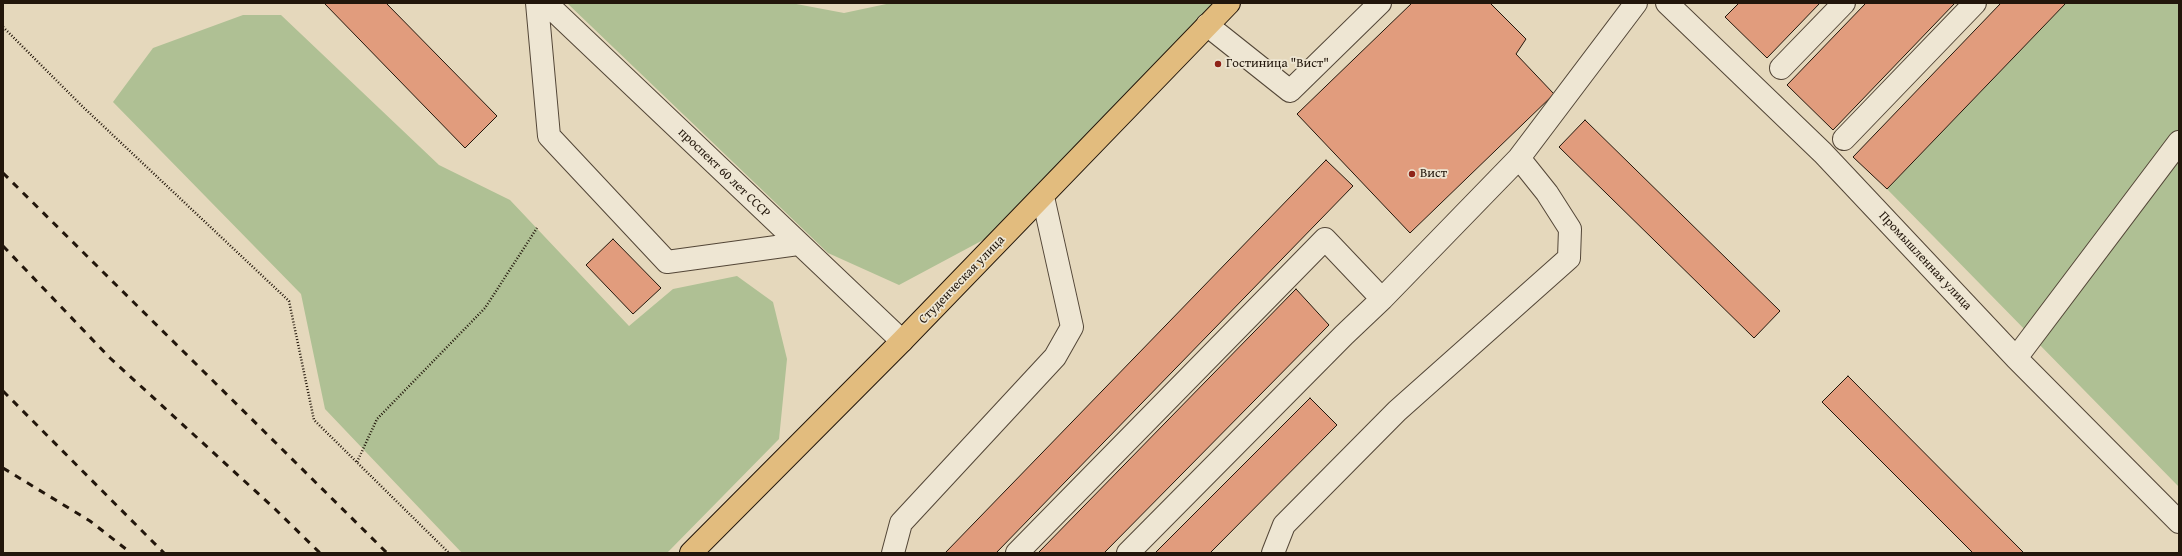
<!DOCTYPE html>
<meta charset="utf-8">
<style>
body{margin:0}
#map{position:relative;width:2182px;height:556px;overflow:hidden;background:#e5d8bc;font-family:"Gentium Book Plus",serif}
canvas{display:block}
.frame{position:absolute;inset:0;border:4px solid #22160b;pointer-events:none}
</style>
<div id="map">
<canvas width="2182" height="556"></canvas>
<div class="frame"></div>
</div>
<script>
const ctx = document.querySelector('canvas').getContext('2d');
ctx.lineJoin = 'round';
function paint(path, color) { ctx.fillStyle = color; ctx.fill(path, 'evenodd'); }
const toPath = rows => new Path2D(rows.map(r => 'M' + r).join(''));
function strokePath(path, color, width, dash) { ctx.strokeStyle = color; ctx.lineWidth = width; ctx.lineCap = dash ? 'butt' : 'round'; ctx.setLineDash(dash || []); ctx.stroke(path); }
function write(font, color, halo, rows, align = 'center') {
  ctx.font = font + ' "Gentium Book Plus",serif'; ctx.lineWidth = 3.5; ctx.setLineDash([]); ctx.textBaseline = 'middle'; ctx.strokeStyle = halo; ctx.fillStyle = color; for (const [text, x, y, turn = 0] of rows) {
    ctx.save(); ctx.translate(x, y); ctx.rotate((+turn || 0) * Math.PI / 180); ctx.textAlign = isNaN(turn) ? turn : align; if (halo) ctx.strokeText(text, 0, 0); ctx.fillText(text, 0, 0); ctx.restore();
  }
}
const green = toPath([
 [567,3,791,3,844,13,891,3,1215,3,998,232,899,285,828,253],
 [2066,3,2179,3,2179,487,1887,189],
 [243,15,281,15,439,165,510,200,629,326,673,289,737,276,773,302,787,359,779,439,667,553,462,553,325,409,301,294,113,102,153,48]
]);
const building = toPath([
 [324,3,386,3,497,116,465,148,324,3],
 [1412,3,1490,3,1526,39,1516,54,1554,94,1410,233,1297,114,1412,3],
 [1739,3,1820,3,1767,58,1725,17,1739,3],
 [1866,3,1955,3,1833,130,1787,85,1866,3],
 [2001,3,2066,3,1887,189,1853,157,2001,3],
 [1585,120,1780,311,1754,338,1559,147,1585,120],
 [1326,160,1353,186,996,553,945,553,1326,160],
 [613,239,661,288,633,314,586,265,613,239],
 [1296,289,1329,325,1104,553,1038,553,1296,289],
 [1848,376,2024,553,1973,553,1822,402,1848,376],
 [1310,398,1337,425,1210,553,1155,553,1310,398]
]);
const path = toPath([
 [3,27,82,106,289,301,314,420,449,553],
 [357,462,377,419,485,308,537,228]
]);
const minor = toPath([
 [537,3,549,136,667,262,798,244],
 [546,3,902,341],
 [1667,3,1823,153,2016,358,2179,522],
 [1207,25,1290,91,1380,3],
 [1781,68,1844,3],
 [1844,139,1975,3],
 [2016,358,2179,142],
 [893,553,901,523,1055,357,1072,327,1043,197],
 [1017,553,1325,239,1382,299],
 [1128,553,1344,335,1382,299,1519,158,1636,3],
 [1273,553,1284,525,1397,411,1569,258,1570,229,1547,193,1519,158]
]);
const major = toPath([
 [691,553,902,341,1229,3]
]);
const rail = toPath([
 [3,173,387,553],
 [3,246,110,358,275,509,320,553],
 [3,391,164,553],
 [3,468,90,521,131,553]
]);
const markers = [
 [1218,64,4,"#8f2418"],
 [1412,174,4,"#8f2418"]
];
const poiNames = [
 ["Гостиница \"Вист\"",1226,64],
 ["Вист",1420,174]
];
const streetNames = [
 ["проспект 60 лет СССР",724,173,44],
 ["Промышленная улица",1925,261,47],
 ["Студенческая улица",962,280,-46]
];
paint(green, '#afc094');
paint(building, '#e19c7d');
strokePath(building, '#22160b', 1);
strokePath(minor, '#534637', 24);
strokePath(major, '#22160b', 24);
strokePath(path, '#22160b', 2.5, [1, 2]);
strokePath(minor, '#eee6d3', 22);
strokePath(major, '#e2bc7e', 22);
strokePath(rail, '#22160b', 3, [7, 7]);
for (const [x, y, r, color] of markers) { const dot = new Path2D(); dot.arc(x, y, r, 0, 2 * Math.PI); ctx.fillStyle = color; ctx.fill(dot); strokePath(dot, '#eee6d3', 1.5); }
write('13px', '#22160b', '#eee6d3', poiNames, 'left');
write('13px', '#22160b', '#eee6d3', streetNames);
</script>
